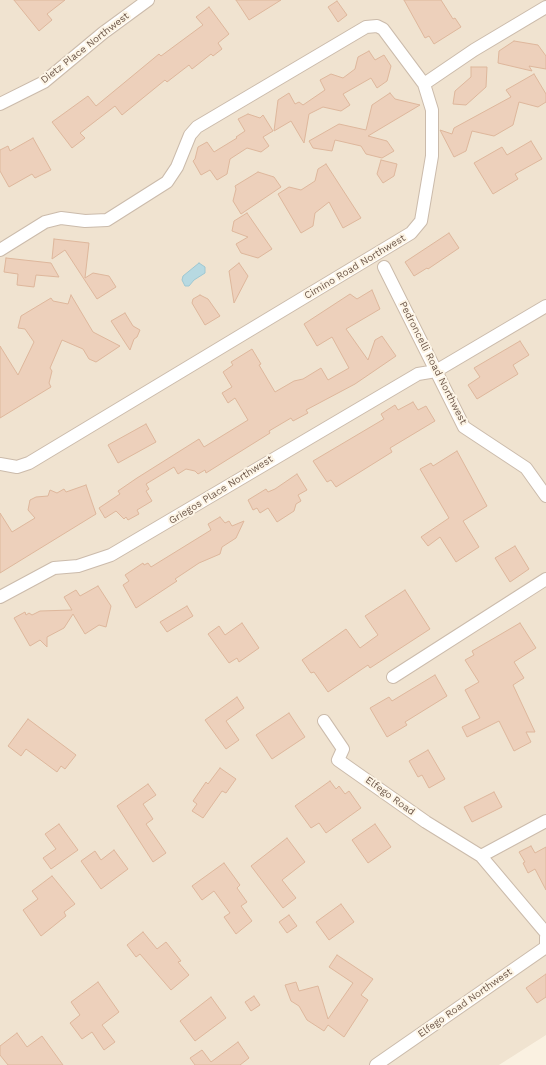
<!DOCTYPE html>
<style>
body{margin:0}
canvas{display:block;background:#faf1e1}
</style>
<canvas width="546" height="1065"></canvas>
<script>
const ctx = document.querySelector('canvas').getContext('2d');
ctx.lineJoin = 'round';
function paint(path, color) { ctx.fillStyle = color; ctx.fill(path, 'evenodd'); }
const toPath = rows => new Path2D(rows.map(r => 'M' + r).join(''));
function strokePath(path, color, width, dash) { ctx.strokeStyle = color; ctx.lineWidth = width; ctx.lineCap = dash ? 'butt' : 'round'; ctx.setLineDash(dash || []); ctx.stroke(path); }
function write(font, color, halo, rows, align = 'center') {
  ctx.font = font + ' "Work Sans",sans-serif'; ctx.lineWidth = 4; ctx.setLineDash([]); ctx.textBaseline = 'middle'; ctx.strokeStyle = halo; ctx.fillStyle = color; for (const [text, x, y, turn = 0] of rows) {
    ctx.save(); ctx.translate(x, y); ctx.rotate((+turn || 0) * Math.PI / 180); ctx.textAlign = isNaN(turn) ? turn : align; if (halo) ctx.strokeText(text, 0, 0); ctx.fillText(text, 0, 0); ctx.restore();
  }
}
const residential = toPath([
 [0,0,546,0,546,1035,499,1065,0,1065]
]);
const water = toPath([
 [199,263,205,267,205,273,194,280,189,286,185,286,182,280,183,276,199,263]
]);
const building = toPath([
 [14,0,65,0,47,14,52,20,39,31,14,0],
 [236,0,281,0,249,20,236,0],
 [404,0,441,0,453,19,455,18,461,27,434,44,429,36,425,38,404,0],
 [337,1,347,15,338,22,328,7,337,1],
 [209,7,229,34,218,43,222,49,213,56,211,54,192,69,189,65,167,82,165,80,122,115,115,106,80,133,85,138,72,148,52,122,88,96,96,106,159,54,161,56,203,25,196,17,209,7],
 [514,41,538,45,546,56,546,69,529,66,532,71,498,63,499,51,514,41],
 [369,51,375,60,384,55,391,66,387,81,377,88,371,78,343,94,350,105,341,111,323,107,309,114,304,143,291,121,274,131,278,100,289,93,295,104,299,102,303,105,325,90,320,80,331,74,343,78,355,69,358,57,369,51],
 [471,67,487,67,486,87,466,105,453,104,455,91,471,77,471,67],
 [534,74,546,94,546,102,538,107,519,102,513,125,494,136,472,131,466,151,454,157,440,130,452,134,454,128,511,97,506,90,534,74],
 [390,93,395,99,420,105,368,136,387,141,394,151,382,158,366,154,361,146,335,140,332,151,313,148,309,141,339,124,366,130,372,105,390,93],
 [248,114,260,118,263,115,273,131,263,137,269,146,261,152,247,148,230,159,227,174,217,180,210,170,201,175,193,161,195,159,198,147,207,142,214,152,237,138,236,137,245,131,238,119,248,114],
 [33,138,51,170,35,178,32,174,9,187,0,171,0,150,8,146,10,151,33,138],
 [531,141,542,159,515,174,518,179,493,194,474,163,502,147,507,155,531,141],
 [381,160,397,164,394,176,383,183,377,174,381,160],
 [326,164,361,218,343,228,329,202,315,213,313,226,301,233,278,194,289,187,301,190,315,181,318,169,326,164],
 [258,172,274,177,281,187,241,214,233,201,236,189,235,186,258,172],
 [247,213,272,249,258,258,241,253,236,244,248,237,232,231,234,221,247,213],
 [449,233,459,248,428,269,427,268,414,276,405,262,449,233],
 [54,239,89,243,85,278,93,273,109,276,116,287,97,299,65,250,52,259,54,239],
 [6,258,51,263,59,277,36,275,34,287,17,285,18,274,4,272,6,258],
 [239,263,248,276,234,303,229,271,239,263],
 [372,290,380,309,346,329,368,360,375,340,382,336,396,356,355,384,306,410,308,413,293,421,291,418,269,431,270,433,206,473,205,470,198,474,195,471,186,469,178,474,174,467,146,484,149,489,146,491,152,501,137,510,139,514,128,520,126,517,124,519,116,511,105,518,99,508,120,494,118,491,137,478,199,439,204,447,248,420,235,398,228,403,222,393,232,387,223,372,233,365,231,362,252,349,261,364,259,365,275,392,294,381,303,379,321,368,328,380,349,368,332,337,317,346,304,324,350,294,357,299,372,290],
 [71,295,93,332,120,346,96,362,89,359,83,349,62,340,50,368,52,371,49,383,51,387,0,418,0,346,18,375,34,342,25,329,18,328,21,316,51,298,53,301,68,304,71,295],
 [200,295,208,299,220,316,205,325,192,303,193,299,200,295],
 [125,313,133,326,140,330,137,337,134,339,130,350,111,321,125,313],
 [520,341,529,355,513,365,518,374,477,399,468,385,480,377,474,368,520,341],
 [413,402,418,410,426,406,435,421,390,448,392,452,336,487,331,480,327,482,313,461,384,419,381,414,395,405,398,410,413,402],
 [146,424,156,442,118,463,108,445,146,424],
 [457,451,487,506,463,521,479,547,456,562,440,537,428,546,421,537,449,518,420,469,431,463,433,466,457,451],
 [297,474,307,490,298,495,301,501,296,504,294,511,277,522,268,508,260,513,257,508,253,510,248,500,266,489,268,492,275,489,297,474],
 [86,485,96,514,0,573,0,513,12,532,35,518,28,510,30,500,36,497,48,496,50,490,57,493,64,489,66,492,86,485],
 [220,517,225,523,229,521,232,526,244,521,236,538,222,547,220,554,199,563,175,579,177,581,136,608,123,585,129,581,125,575,143,563,144,565,148,563,151,567,211,530,208,524,220,517],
 [515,546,529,569,510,582,495,558,515,546],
 [98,586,111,606,106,627,99,625,85,634,73,614,64,628,47,637,47,647,40,640,30,646,14,618,25,612,26,615,29,613,32,615,40,611,72,610,64,597,76,590,80,596,98,586],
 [405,590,430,629,370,668,368,665,328,692,314,672,311,673,302,660,346,629,360,648,378,635,365,616,405,590],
 [187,606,193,616,167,632,160,622,187,606],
 [242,623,259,648,239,662,237,658,229,663,208,634,219,626,225,635,242,623],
 [520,623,536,648,514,662,524,678,513,685,535,732,526,732,531,742,514,751,499,721,467,737,462,727,480,718,465,690,479,682,465,660,474,655,472,651,520,623],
 [435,675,447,696,405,722,407,725,387,737,370,708,389,697,392,701,435,675],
 [237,697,244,708,226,721,239,740,226,749,205,720,237,697],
 [289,713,305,737,272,759,256,735,289,713],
 [28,719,76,755,65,769,61,766,57,772,26,749,21,756,8,746,28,719],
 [428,750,445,779,429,788,422,775,418,777,409,761,428,750],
 [220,768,236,779,226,793,222,791,203,818,192,811,197,804,193,801,206,782,208,784,220,768],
 [330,781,336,789,339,786,345,794,349,791,361,808,326,833,319,823,311,828,295,806,330,781],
 [148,784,156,795,143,804,153,819,146,824,166,853,153,862,117,806,148,784],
 [494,792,502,807,472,822,464,807,494,792],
 [59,824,78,850,51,869,43,858,56,849,45,834,59,824],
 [375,824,391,847,368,863,352,840,375,824],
 [287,838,305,862,282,880,296,898,283,908,251,866,287,838],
 [531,846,535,853,546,847,546,890,535,869,528,873,523,863,525,862,519,852,531,846],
 [114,850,128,869,101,889,81,861,95,851,101,860,114,850],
 [224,863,240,885,237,888,247,902,241,906,252,921,236,934,224,917,230,913,214,891,202,900,192,886,224,863],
 [52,876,75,904,64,912,66,916,41,936,23,910,38,899,32,891,52,876],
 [341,904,354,922,329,940,316,922,341,904],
 [289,915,297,926,287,933,279,922,289,915],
 [143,932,157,949,166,942,181,961,178,962,189,975,171,990,140,954,136,957,127,945,143,932],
 [337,955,373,979,361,995,368,1000,344,1037,328,1025,324,1031,307,1020,299,1006,291,1001,285,985,296,982,299,991,318,986,328,1019,353,983,329,967,337,955],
 [546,974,546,997,537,1003,526,988,546,974],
 [98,982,119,1012,102,1025,115,1042,104,1050,92,1032,82,1039,70,1023,80,1015,71,1002,98,982],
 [254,996,260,1005,251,1011,245,1002,254,996],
 [211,997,226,1018,195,1041,180,1021,211,997],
 [17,1033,27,1047,42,1036,63,1065,8,1065,0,1055,0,1046,17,1033],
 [238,1042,249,1058,240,1065,195,1065,190,1058,202,1050,211,1062,238,1042]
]);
const street = toPath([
 [0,104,44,82,103,33,148,0],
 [0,250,45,222,61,218,85,221,107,220,167,182,177,167,190,135,197,127,366,27,377,26,383,29,424,84],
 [384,267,464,427,526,468,546,496],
 [0,464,17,467,29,463,411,233,421,221,432,156,432,110,424,84,474,50,546,7],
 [0,597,54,568,78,566,111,555,418,374,436,371,546,306],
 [393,677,546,579],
 [324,721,343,749,338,760,426,822,481,856],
 [546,821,481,856,546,933],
 [376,1065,546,947,546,937]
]);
const streetNames = [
 ["Dietz Place Northwest",85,48,-38],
 ["Cimino Road Northwest",355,267,-31],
 ["Pedroncelli Road Northwest",433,363,63],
 ["Griegos Place Northwest",221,490,-32],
 ["Elfego Road",390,796,36],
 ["Elfego Road Northwest",465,1003,-35]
];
paint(residential, '#f0e3d0');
paint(water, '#b7d9e1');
strokePath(water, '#9fc8d2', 1);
paint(building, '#edd0bb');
strokePath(building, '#deb79c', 1);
strokePath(street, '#cbbbab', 14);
strokePath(street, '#fff', 12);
write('10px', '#6e584a', '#fdf5e6', streetNames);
</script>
